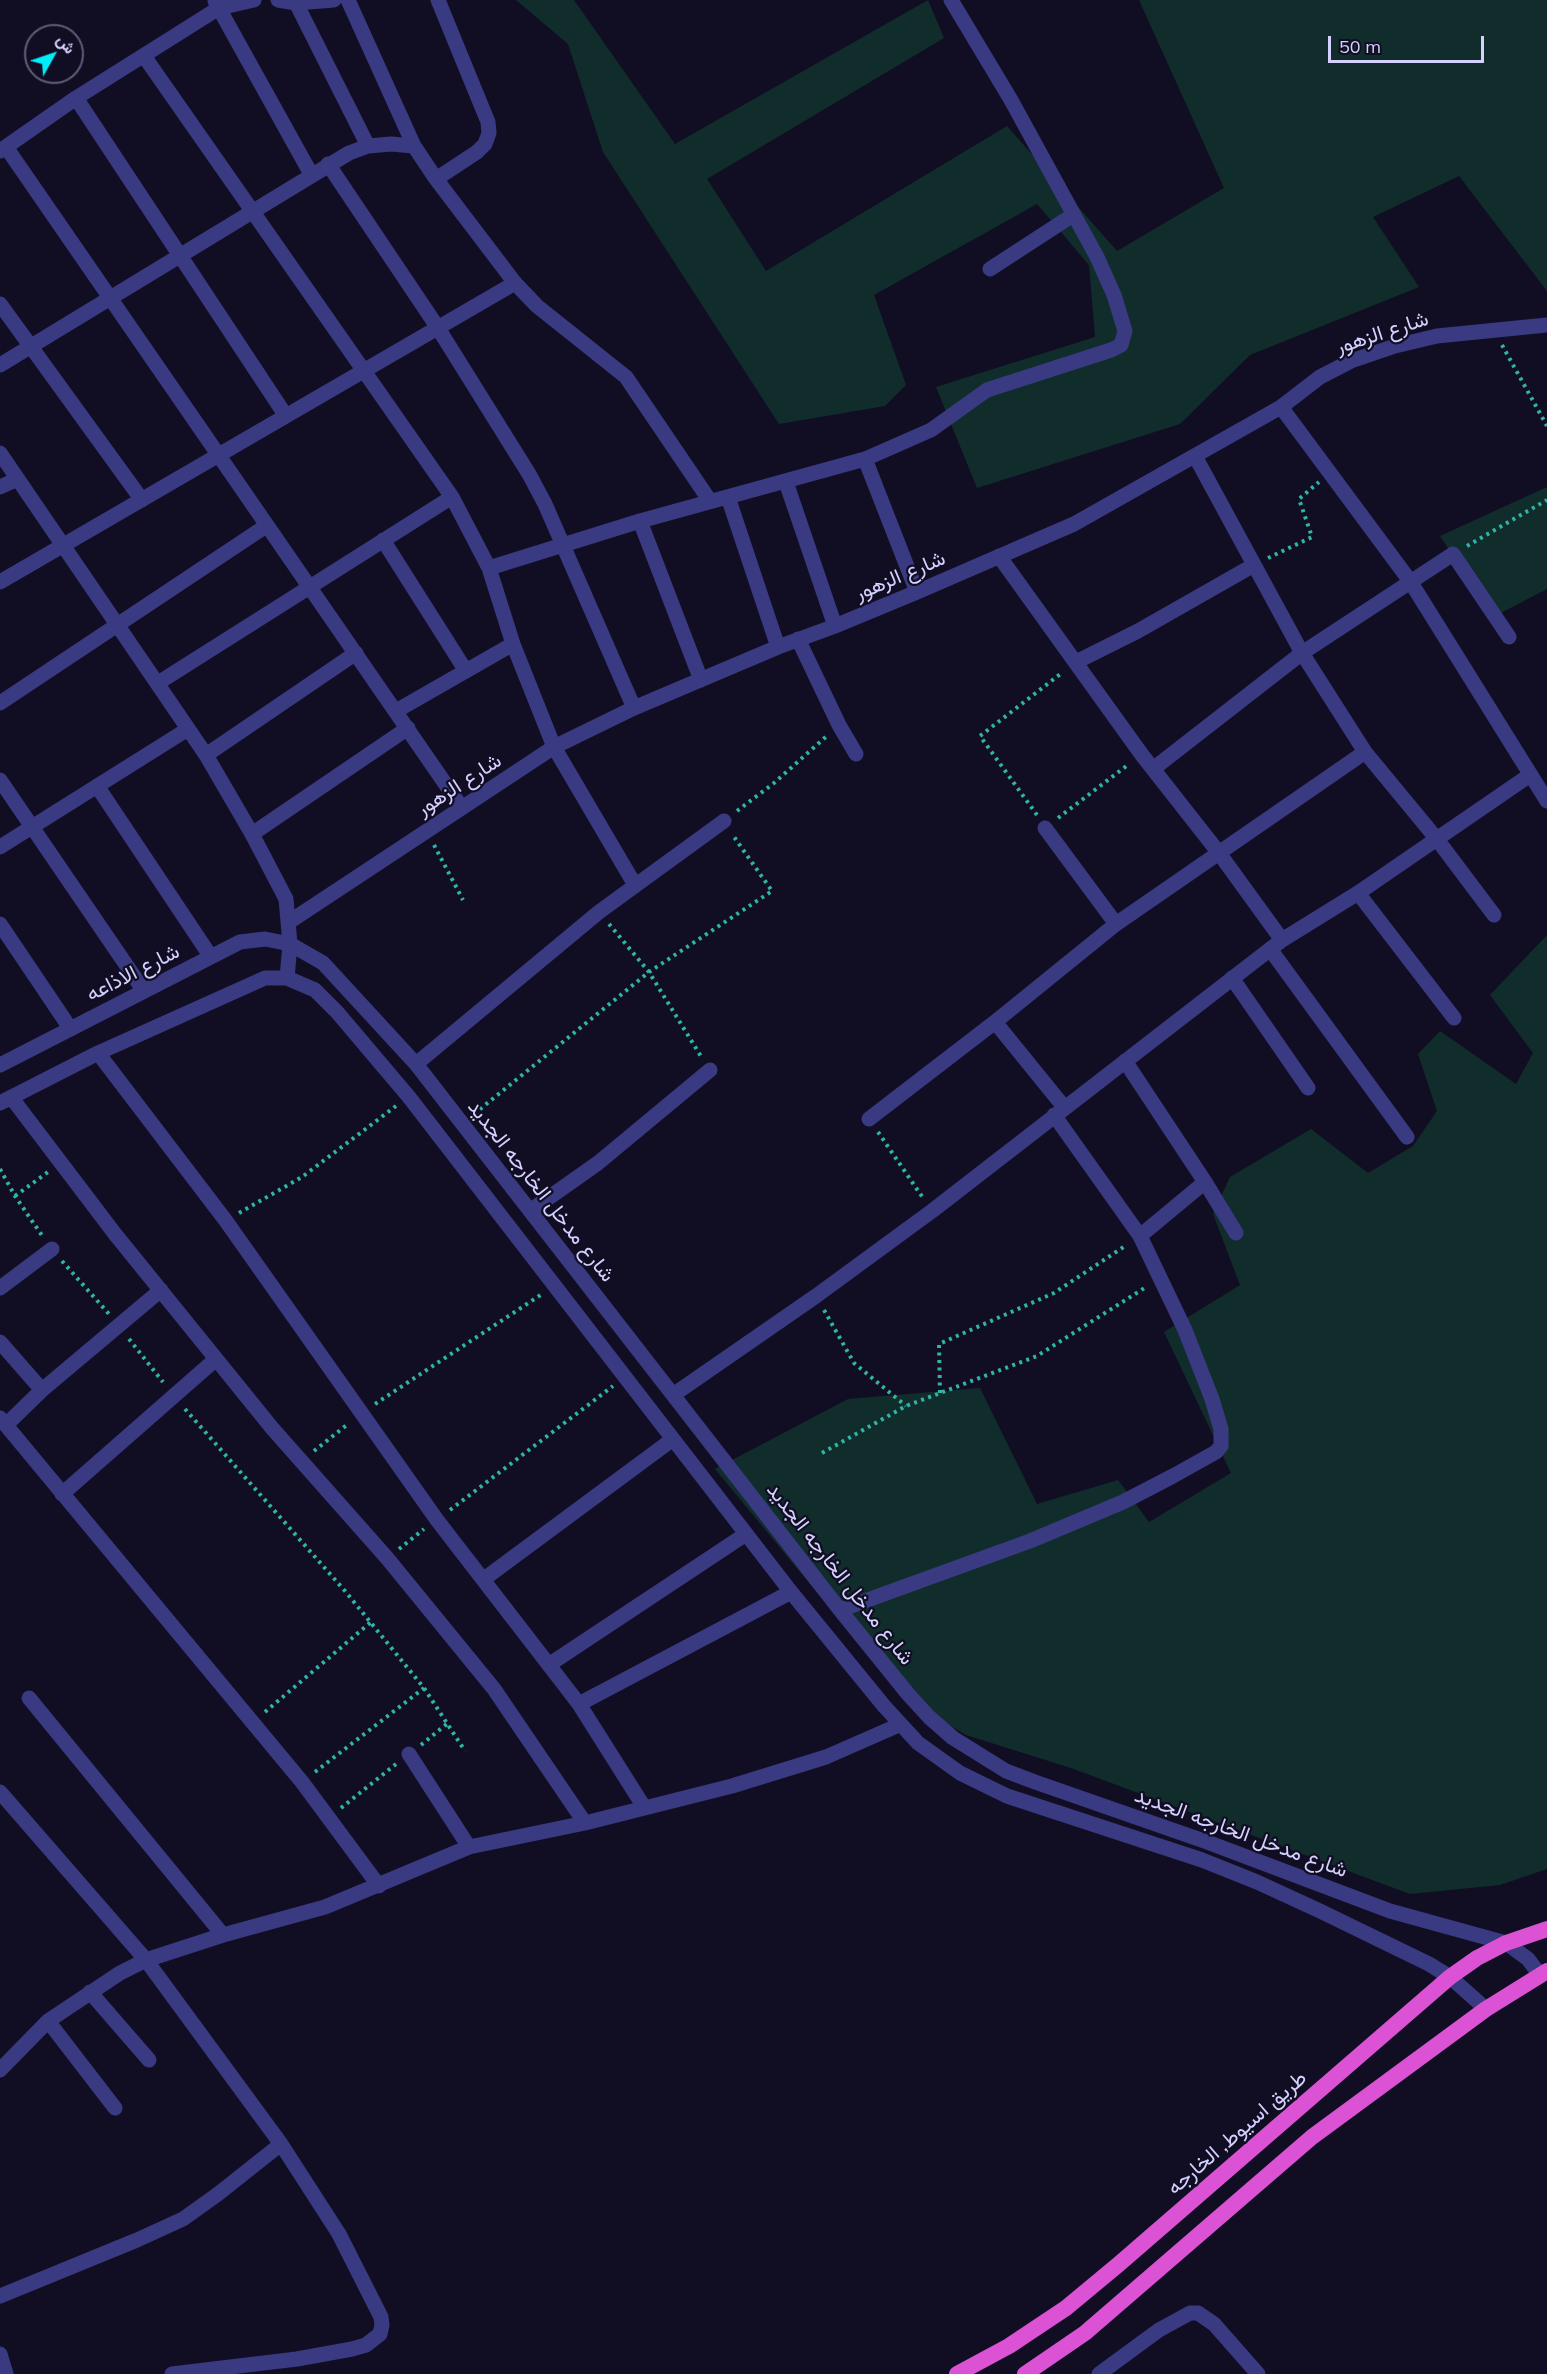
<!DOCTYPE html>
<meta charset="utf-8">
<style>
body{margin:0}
#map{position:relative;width:1547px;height:2374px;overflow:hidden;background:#110e23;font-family:Mulish,Vazirmatn,sans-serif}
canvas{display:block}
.north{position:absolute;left:24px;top:24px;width:60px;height:60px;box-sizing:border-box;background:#110e23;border:2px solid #5f5c7b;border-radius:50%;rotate:50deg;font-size:16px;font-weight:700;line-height:24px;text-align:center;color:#d4d1ff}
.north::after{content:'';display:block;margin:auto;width:21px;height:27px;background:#02edfa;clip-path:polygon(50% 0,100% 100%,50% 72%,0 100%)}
.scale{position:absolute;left:1328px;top:36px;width:156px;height:27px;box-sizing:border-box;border:3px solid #d4d1ff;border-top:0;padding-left:8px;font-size:18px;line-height:21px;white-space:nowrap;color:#d4d1ff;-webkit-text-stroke:4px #110e23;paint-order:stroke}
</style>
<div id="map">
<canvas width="1547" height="2374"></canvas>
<div class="north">ش</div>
<div class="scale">50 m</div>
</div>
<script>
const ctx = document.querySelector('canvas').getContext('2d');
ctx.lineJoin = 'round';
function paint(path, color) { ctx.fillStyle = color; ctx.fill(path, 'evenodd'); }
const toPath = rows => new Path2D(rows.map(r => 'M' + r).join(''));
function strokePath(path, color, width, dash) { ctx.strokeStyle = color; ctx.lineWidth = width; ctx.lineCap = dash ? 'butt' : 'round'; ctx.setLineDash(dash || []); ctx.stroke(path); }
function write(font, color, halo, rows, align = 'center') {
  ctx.font = font + ' Mulish,Vazirmatn,sans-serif'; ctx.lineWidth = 4.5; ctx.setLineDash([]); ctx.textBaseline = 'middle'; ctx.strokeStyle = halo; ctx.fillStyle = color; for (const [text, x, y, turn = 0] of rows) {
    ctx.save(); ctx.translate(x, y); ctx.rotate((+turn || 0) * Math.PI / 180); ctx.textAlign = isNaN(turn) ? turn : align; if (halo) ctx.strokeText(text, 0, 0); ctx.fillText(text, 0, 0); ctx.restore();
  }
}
const green = toPath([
 [516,0,574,0,675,144,928,0,944,38,707,179,766,271,1007,126,1117,251,1224,188,1139,0,1547,0,1547,291,1459,176,1373,217,1419,287,1250,355,1180,424,977,488,936,387,1095,337,1089,265,1037,204,874,295,906,385,885,406,779,424,603,152,568,44],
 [1547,487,1547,589,1493,617,1440,536],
 [1547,935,1547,1869,1500,1885,1410,1894,1071,1768,966,1735,904,1698,715,1469,848,1399,980,1388,1037,1504,1118,1480,1149,1522,1231,1473,1164,1332,1240,1285,1213,1214,1230,1177,1311,1129,1368,1173,1413,1146,1437,1111,1418,1054,1440,1031,1516,1084,1533,1053,1490,995]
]);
const path = toPath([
 [1502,345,1547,426],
 [1467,546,1547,500],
 [1268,558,1312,537,1299,499,1319,482],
 [737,811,774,783,828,735],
 [1037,815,980,736,1063,672],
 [1058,818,1129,764],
 [434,845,463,900],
 [609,924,649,972,702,1058],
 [474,1114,649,972,772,891,732,834],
 [878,1132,923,1198],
 [0,1169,15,1196,43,1237],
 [15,1196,48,1172],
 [239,1213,302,1177,396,1106],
 [62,1261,109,1314],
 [824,1310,854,1363,906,1406],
 [129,1339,163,1382],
 [940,1393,939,1344,1054,1293,1125,1246],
 [375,1404,542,1294],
 [185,1409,345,1591,424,1688,465,1751],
 [314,1451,348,1424],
 [822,1453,906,1406,1037,1356,1146,1287],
 [450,1510,613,1386],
 [399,1549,424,1529],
 [265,1712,371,1622],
 [421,1745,448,1723],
 [315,1772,424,1688],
 [341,1808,396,1764]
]);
const minor = toPath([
 [278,0,296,3,334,0],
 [348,0,414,146,436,179,515,283,537,306,626,377,710,501],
 [215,1,311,174],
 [296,3,368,146],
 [144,56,452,497,489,568,513,644,554,747,635,885],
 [76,98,286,416],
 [6,147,462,808],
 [0,151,76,98,219,8,254,0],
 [328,164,438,328,529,474,545,504,634,708],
 [436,179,477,152,485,144,489,133,488,122,438,0],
 [990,269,1073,215],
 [0,304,142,500],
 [0,365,349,153,368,146,391,144,414,146],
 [1281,407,1410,581,1547,801],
 [0,453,206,755,252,834,286,899,290,944,287,978],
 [1195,456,1302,653,1365,752,1436,838,1494,915],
 [865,459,917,592],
 [786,482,835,626],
 [0,487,18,479],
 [728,497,778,647],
 [640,521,701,680],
 [383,540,466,671],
 [999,556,1142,755,1219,853,1282,940],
 [489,568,640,521,865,459,931,430,987,390,1111,350,1121,345,1125,331,1114,295,1097,257,1011,100,951,0],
 [0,582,515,283],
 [798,639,839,725,856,754],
 [1076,662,1138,631,1254,565],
 [158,683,452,497],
 [0,703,266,526],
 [396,711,513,644],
 [206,755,356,653],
 [1153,769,1302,653,1453,554,1509,637],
 [0,780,144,991],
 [97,786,211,957],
 [1045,828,1116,924],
 [252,834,408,728],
 [0,847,188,729],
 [1358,893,1454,1018],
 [289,922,554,747,634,708,778,647,835,626,917,592,1074,524,1281,407,1320,377,1351,361,1395,346,1437,336,1547,325],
 [0,924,70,1028],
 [1270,949,1407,1137],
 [1232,978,1308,1088],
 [995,1022,1064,1107],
 [98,1053,226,1221,437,1520,579,1704,644,1807],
 [1125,1061,1205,1182,1236,1233],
 [416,1064,599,912,724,821],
 [0,1065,240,942,265,939,290,944,323,963,416,1064,840,1610,908,1694,929,1717,953,1738,1006,1771,1035,1782,1207,1842,1390,1911,1506,1943,1528,1959,1540,1975],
 [11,1097,115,1234,272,1428,387,1558,494,1689,585,1823],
 [0,1103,98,1053,265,978,287,978,315,990,337,1012,409,1097,791,1592,884,1706,918,1743,960,1773,1007,1796,1202,1860,1257,1882,1320,1911,1429,1964,1450,1977,1486,2009],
 [869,1119,995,1022,1116,924,1365,752],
 [530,1211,598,1163,710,1070],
 [1140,1236,1205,1182],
 [0,1288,52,1249],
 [0,1342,42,1390],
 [673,1395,816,1296,932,1211,1282,940,1358,893,1530,775],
 [0,1418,302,1782,379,1886],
 [6,1425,42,1390,161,1290],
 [62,1494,216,1359],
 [484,1579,673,1439],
 [840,1610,1030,1541,1123,1502,1173,1476,1216,1452,1221,1446,1221,1429,1212,1399,1185,1330,1140,1236,1054,1115],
 [550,1664,746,1534],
 [29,1698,223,1935],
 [579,1704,791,1592],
 [409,1754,469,1847],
 [0,1792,146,1960,281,2144,339,2234,381,2317,382,2325,380,2334,366,2345,352,2349,297,2359,172,2374],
 [90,1992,149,2060],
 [48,2021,115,2108],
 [0,2070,48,2021,120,1973,146,1960,223,1935,325,1907,469,1847,585,1823,732,1786,826,1757,899,1725],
 [0,2296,137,2240,183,2219,218,2194,281,2144],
 [0,2354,6,2374],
 [1099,2374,1159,2330,1190,2313,1198,2313,1214,2324,1258,2374]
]);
const trunk = toPath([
 [957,2374,1009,2346,1066,2308,1119,2264,1450,1977,1477,1958,1506,1943,1547,1929],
 [1025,2374,1085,2333,1312,2137,1486,2009,1547,1971]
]);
const streetNames = [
 ["شارع الزهور",1382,333,-18],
 ["شارع الزهور",900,576,-23],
 ["شارع الزهور",459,785,-33],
 ["شارع الاذاعه",133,973,-27],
 ["شارع مدخل الخارجه الجديد",541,1191,52],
 ["شارع مدخل الخارجه الجديد",840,1574,52],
 ["شارع مدخل الخارجه الجديد",1241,1833,20],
 ["طريق اسيوط, الخارجه",1237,2133,-41]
];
paint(green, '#112d2b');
strokePath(path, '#2fb4a6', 4, [3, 4.5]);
strokePath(minor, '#393a82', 15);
strokePath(trunk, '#db53d4', 16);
write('21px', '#d4d1ff', '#110e23', streetNames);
</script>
